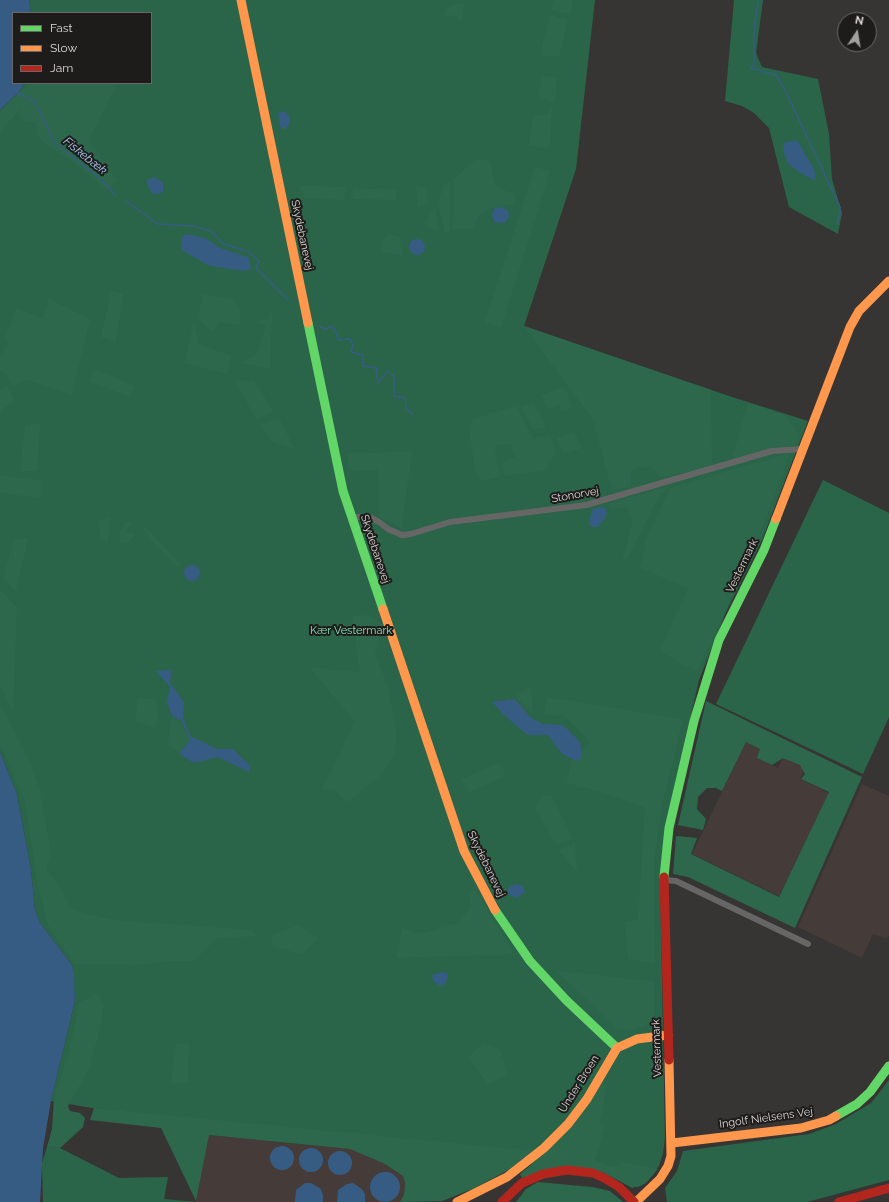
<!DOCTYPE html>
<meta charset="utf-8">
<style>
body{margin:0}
#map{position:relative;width:889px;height:1202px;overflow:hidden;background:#373533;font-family:Raleway,sans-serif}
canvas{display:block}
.legend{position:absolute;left:12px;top:12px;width:140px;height:72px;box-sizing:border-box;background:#1e1c1b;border:1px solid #6a6867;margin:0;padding:5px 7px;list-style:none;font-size:12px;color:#dcd9d8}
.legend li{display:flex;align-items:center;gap:8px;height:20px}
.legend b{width:20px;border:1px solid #6a6867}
.north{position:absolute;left:837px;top:12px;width:40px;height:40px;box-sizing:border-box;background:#1e1c1b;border:1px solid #6a6867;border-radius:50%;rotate:12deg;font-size:11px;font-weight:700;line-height:16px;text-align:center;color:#dcd9d8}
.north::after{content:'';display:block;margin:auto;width:14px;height:18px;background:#a2a09e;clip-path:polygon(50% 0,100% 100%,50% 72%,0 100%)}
</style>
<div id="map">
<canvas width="889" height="1202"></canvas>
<ul class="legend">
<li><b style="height:5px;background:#63d668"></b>Fast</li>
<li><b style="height:5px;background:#ff974d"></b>Slow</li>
<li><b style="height:5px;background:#b3261e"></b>Jam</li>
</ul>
<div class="north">N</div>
</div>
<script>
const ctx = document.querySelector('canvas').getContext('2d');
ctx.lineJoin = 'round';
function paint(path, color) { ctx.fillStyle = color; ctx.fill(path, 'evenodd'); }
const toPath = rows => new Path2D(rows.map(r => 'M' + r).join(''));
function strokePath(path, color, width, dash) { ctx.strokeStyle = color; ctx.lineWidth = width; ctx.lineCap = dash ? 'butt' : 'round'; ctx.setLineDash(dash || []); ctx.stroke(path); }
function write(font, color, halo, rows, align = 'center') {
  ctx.font = font + ' Raleway,sans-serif'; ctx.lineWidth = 4; ctx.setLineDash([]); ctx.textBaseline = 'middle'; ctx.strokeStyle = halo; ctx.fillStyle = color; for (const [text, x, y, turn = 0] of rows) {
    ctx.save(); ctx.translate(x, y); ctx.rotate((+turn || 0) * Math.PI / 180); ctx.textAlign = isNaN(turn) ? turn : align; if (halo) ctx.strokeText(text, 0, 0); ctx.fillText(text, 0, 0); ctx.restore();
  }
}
const built = toPath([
 [746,742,763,750,759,759,778,768,784,755,806,766,800,779,829,793,779,896,692,854],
 [862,784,889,796,889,937,885,938,873,934,862,958,798,927],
 [208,1135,350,1149,385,1164,403,1176,405,1183,404,1195,400,1202,196,1202]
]);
const green = toPath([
 [29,0,595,0,576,169,524,326,732,397,808,421,762,540,726,612,699,680,671,801,660,876,665,1138,663,1153,659,1166,642,1185,632,1188,608,1173,540,1168,515,1153,92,1108,51,1101,75,1001,72,965,40,923,35,910,31,870,17,794,0,752,0,110,18,93,25,83,151,83,151,13,31,13],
 [734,0,763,0,756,53,762,67,818,79,829,134,832,179,842,213,838,234,789,207,769,128,754,113,742,106,725,101],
 [823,480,889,513,889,717,863,774,716,704],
 [889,1080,889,1180,807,1202,667,1202,665,1188,677,1171,683,1151,809,1134,836,1124,871,1103],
 [47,1147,60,1148,119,1178,168,1177,164,1199,196,1202,43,1202,42,1163]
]);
const forest = toPath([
 [554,0,573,0,570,15,551,10],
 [464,3,462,23,456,16,443,15,450,5],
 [550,15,568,20,559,57,540,55],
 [542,76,557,79,555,102,547,101,538,95],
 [29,83,118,83,89,140,117,180,107,190,76,164,44,143,37,135,35,122,24,121,19,115,21,108,0,132,0,112],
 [552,106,550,149,529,145,533,116,548,113],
 [476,159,489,160,496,187,514,194,514,205,498,206,480,213,473,229,453,230,454,179],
 [535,167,550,171,501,328,485,322],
 [450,183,450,231,445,234,438,204,444,184],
 [298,185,346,187,344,200,304,198],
 [416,185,426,189,429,202,418,208],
 [353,188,396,190,396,200,352,199],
 [435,206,439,233,424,224],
 [389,234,400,237,403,256,382,252,381,241],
 [111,291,123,294,116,342,101,337],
 [203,294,233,299,240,312,240,325,220,321,212,332,198,319],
 [49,299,90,319,72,395,28,380,12,386,9,377,0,370,0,358,8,343,5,339,16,308,43,318],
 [272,310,270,369,240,363,256,355,266,326,255,322,268,319],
 [194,322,199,344,231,356,228,374,184,363],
 [524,326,711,390,712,466,661,478,653,468,638,466,632,470,630,487,612,490,593,420],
 [94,369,135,386,130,397,90,382],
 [254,380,274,412,256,419,236,382],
 [565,386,572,408,562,411,559,405,548,410,542,395],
 [6,387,11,391,14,401,0,411,0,391],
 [534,403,546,427,533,430,521,406],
 [748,403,784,414,800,436,797,444,732,460],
 [517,406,533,439,550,435,556,452,545,471,504,475,502,463,516,457,511,444,495,446,499,477,482,481,475,472,469,427,473,419],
 [279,418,295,449,272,442,261,425],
 [40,423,37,471,20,471,25,425],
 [574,432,582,448,564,454,557,438],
 [412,451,402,528,379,517,378,470,349,471,347,454],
 [789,453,785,468,755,547,697,672,660,651,688,588,640,568,646,540,670,488],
 [0,475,41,481,41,498,0,493],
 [667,487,656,502,628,558,622,562,633,520,627,507,611,509,608,504],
 [110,517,108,542,100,539,98,520],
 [126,522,132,522,125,533,133,533,133,538,126,544,120,542,119,533],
 [143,527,151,532,180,563,178,568,148,537],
 [28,538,16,591,3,579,14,539],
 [0,589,17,608,13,713,0,685],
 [369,615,382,624,375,653,388,688,397,735,394,756,379,777,347,802,333,789,321,791,355,722,310,668,360,672,352,616],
 [531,686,533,714,515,696],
 [547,697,683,719,662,805,654,862,655,964,628,959,625,922,638,920,645,808,605,793,566,783,572,760,590,742,565,716,544,714],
 [137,699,156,699,158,720,155,728,136,722],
 [706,701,862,777,795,928,688,877,673,874,676,836,697,838,691,854,779,897,829,792,801,779,805,774,800,765,783,758,772,765,757,758,760,749,746,742,722,791,716,788,707,788,698,797,697,809,706,819,703,830,678,825],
 [0,705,25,752,39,787,51,852,46,870,54,878,73,910,114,920,252,930,257,936,217,938,194,961,164,961,140,965,74,964,48,925,38,887,25,802,0,743],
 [171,717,180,721,190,740,179,753,168,744],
 [498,763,504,771,503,777,468,793,462,779],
 [544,795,552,796,573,839,556,845,535,808],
 [575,842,577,872,558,850],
 [476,890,514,954,397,958,402,928,420,934,456,924,471,907,469,892],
 [298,925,319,938,302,954,273,947,271,935],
 [556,971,654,981,654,1023,632,1030,618,1029],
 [98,992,103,1006,102,1020,89,1069,68,1106,70,1111,80,1113,85,1118,83,1127,60,1148,47,1147,52,1129,54,1098,70,1048,79,1003],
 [189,1043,188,1082,170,1085,176,1044],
 [483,1043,500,1049,507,1075,488,1084,468,1057],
 [601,1082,606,1085,605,1100,599,1123,605,1126,595,1160,614,1167,623,1162,658,1169,646,1183,638,1187,631,1187,598,1170,522,1178,520,1174,551,1148,570,1127],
 [94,1108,533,1151,510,1169,475,1188,442,1201,400,1202,404,1195,405,1183,403,1176,385,1164,350,1149,209,1135,196,1201,161,1128,90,1120],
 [538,1182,592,1187,610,1191,623,1202,516,1202,526,1189]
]);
const water = toPath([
 [0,0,29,0,31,13,13,13,13,83,25,83,18,93,0,110],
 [284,111,290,117,289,125,285,129,281,129,278,115,280,112],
 [797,140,814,169,816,181,804,175,789,165,784,154,783,143],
 [154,177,163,183,163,192,158,194,152,194,146,181],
 [500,207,508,210,509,217,505,223,494,222,492,214,495,208],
 [187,234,205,238,220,248,248,257,251,268,245,271,210,266,181,250,182,237],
 '409 247a8 8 0 1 1 16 0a8 8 0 1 1-16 0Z',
 [602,507,605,508,607,512,605,518,598,527,592,527,589,524,591,514,593,509],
 '184 573a8 8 0 1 1 16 0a8 8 0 1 1-16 0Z',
 [172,670,170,683,184,702,183,718,190,736,217,749,233,749,250,766,249,772,218,757,194,763,179,754,190,740,181,720,173,717,167,703,170,687,156,671],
 [515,699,530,717,543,724,563,725,580,742,582,757,577,761,562,754,548,735,528,735,506,717,492,702],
 [0,752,17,794,31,870,35,910,40,923,72,965,74,976,75,1001,51,1101,43,1148,40,1202,0,1202],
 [515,884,523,886,525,892,517,898,509,895,507,889],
 [442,972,447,973,448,979,445,984,440,986,433,981,432,975],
 '270 1158a12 12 0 1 1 24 0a12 12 0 1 1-24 0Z',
 '299 1160a12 12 0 1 1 24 0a12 12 0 1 1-24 0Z',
 '328 1163a12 12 0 1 1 24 0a12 12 0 1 1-24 0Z',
 '370 1187a15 15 0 1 1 30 0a15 15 0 1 1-30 0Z',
 [305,1183,311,1183,321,1189,323,1195,323,1202,295,1202,296,1190],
 [353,1183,362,1189,365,1194,365,1202,337,1202,338,1190,347,1184]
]);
const stream = toPath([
 [758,0,754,30,754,65,751,68,776,75,784,88,840,207,840,213,837,224],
 [18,93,35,102,54,142,103,181,115,195],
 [126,201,158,224,194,226,211,231,223,244,247,251,259,261,256,268,288,300],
 [319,326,325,329,333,326,339,340,350,339,353,345,351,352,363,355,363,366,376,368,378,383,388,371,394,376,394,396,405,398,406,409,413,414]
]);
const street = toPath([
 [351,517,369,517,379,522,388,529,402,535,411,534,450,522,586,505,772,451,802,449],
 [664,880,676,881,808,944]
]);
const fast = toPath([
 [308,323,343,491,383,609],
 [664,877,669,828,694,721,719,640,764,550,776,519],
 [495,910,530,961,566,1000,617,1048],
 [836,1116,857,1104,870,1092,889,1066]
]);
const slow = toPath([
 [241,0,308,323],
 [776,519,850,327,859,311,889,281],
 [383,609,464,851,495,910],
 [672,1143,801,1128,829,1120,836,1116],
 [457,1202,507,1177,544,1148,568,1124,587,1099,617,1048,637,1039,668,1035],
 [636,1202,660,1179,668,1166,671,1156,669,1060]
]);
const jam = toPath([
 [664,877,669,1060],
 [502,1202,522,1183,543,1174,567,1170,593,1173,606,1179,619,1187,634,1202],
 [839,1202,889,1188]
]);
const streetNames = [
 ["Skydebanevej",302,235,78],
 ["Stonorvej",575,495,-10],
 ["Skydebanevej",375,549,72],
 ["Vestermark",742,566,-64],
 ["Skydebanevej",486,864,64],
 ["Vestermark",657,1048,-92],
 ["Under Broen",579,1084,-58],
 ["Ingolf Nielsens Vej",766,1118,-8]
];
const parkNames = [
 ["Kær Vestermark",351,631]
];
const waterNames = [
 ["Fiskebæk",85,156,39]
];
paint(built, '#453b38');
paint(green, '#2a6549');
paint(forest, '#2d684d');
paint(water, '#365c84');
strokePath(stream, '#365c84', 1.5);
strokePath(street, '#676666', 6);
strokePath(fast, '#63d668', 9);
strokePath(slow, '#ff974d', 9);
strokePath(jam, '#b3261e', 9);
write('11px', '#dcd9d8', '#1e1c1b', streetNames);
write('11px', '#84e6b5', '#1e1c1b', parkNames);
write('italic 12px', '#abd0f8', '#1e1c1b', waterNames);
</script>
